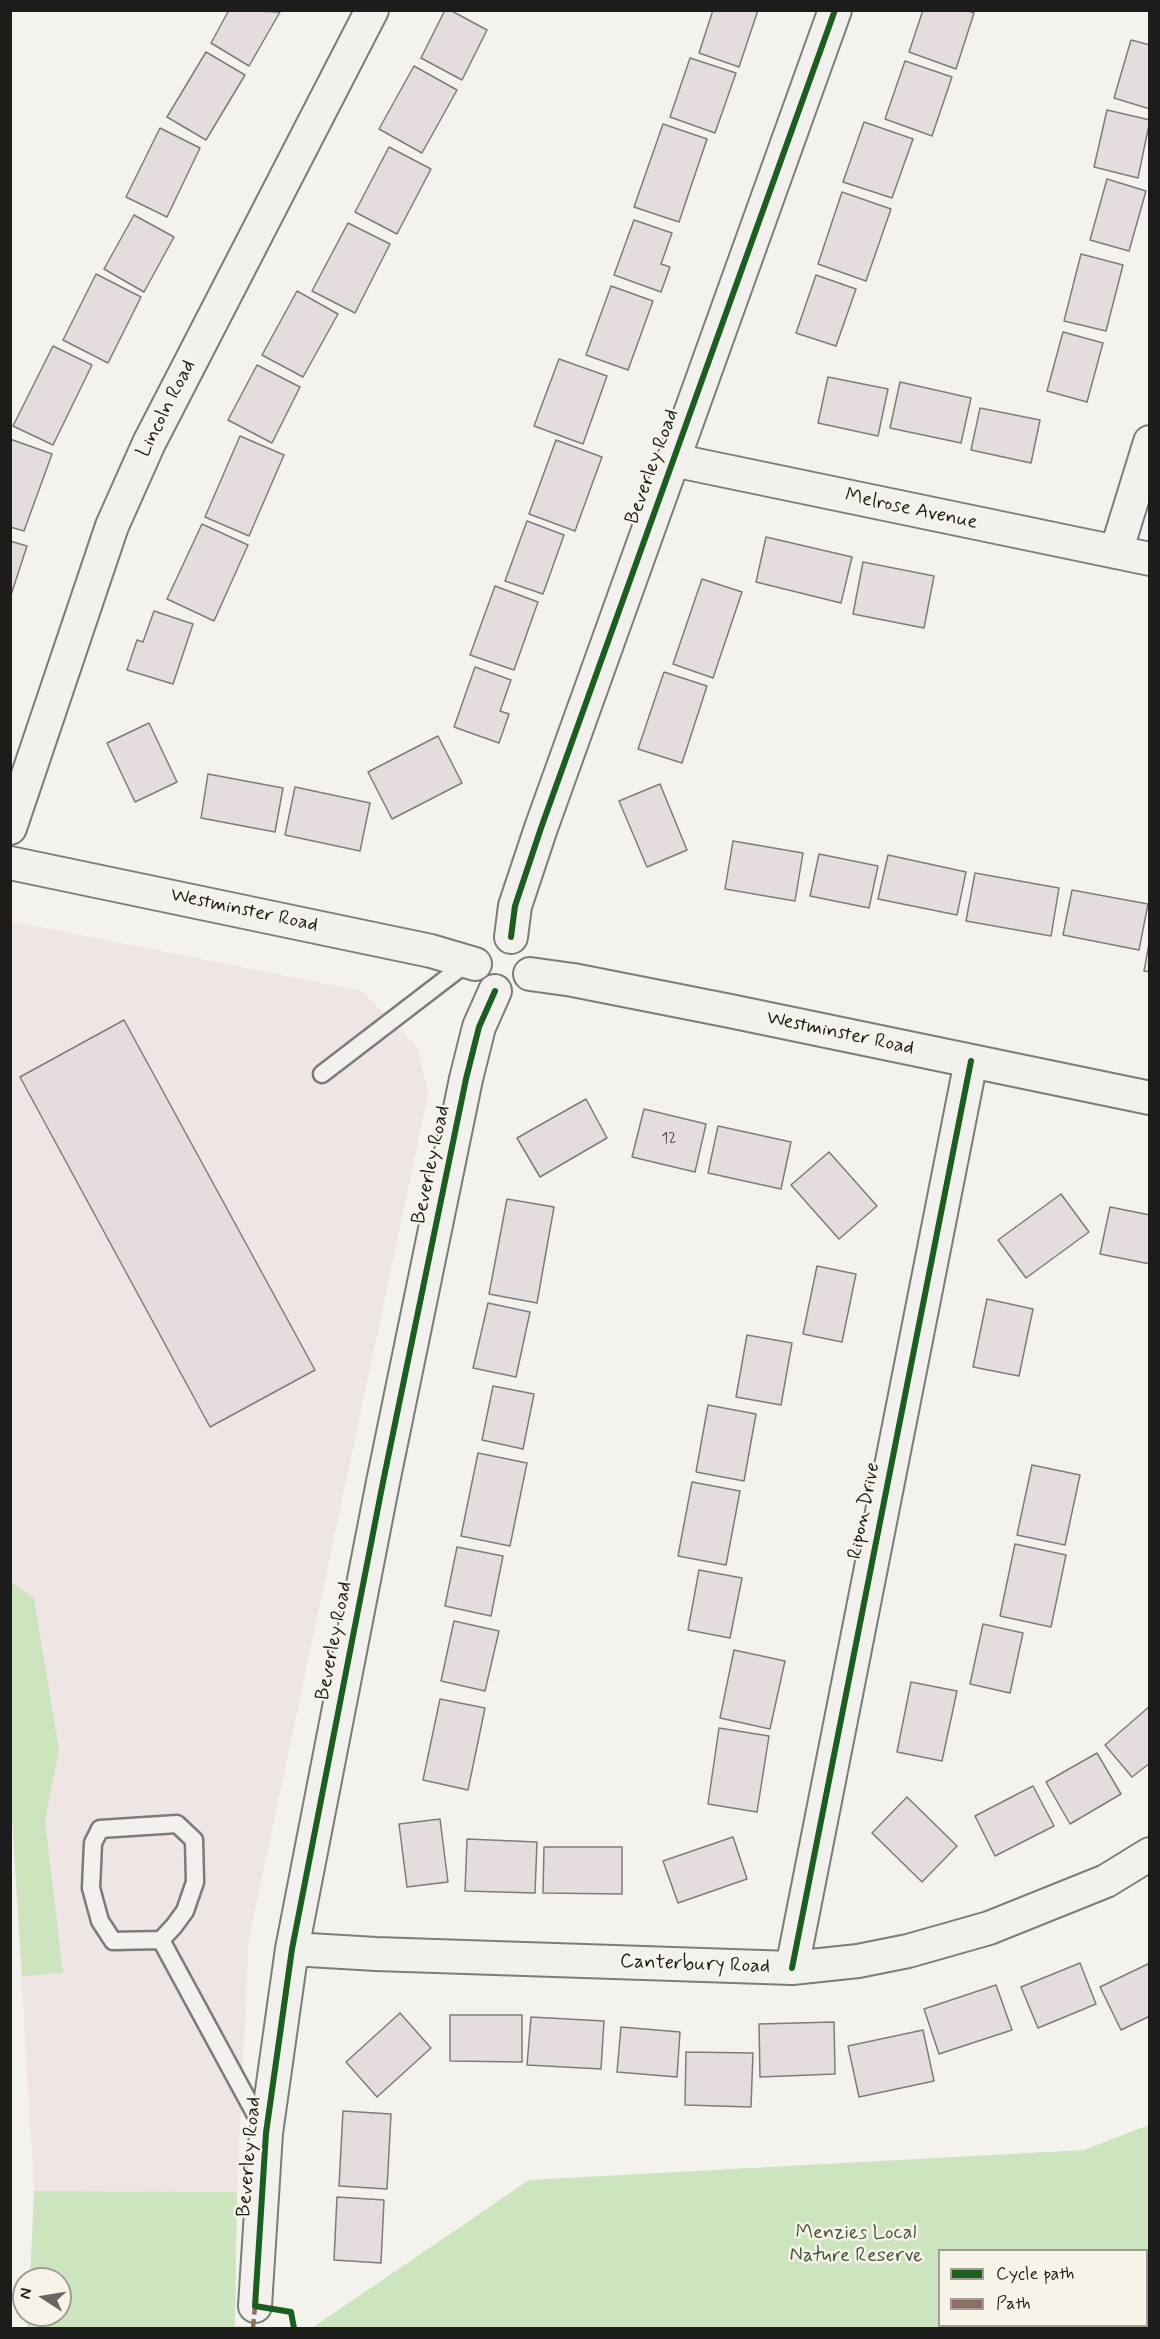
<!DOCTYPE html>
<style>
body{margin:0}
#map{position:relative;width:1160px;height:2339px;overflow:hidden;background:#f4f2ec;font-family:Mynerve,sans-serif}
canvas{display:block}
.frame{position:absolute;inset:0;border:12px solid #1c1c1c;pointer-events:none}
.legend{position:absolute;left:938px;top:2249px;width:210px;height:78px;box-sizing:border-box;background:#f7f3e8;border:2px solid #9f9d96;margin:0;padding:8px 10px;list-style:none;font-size:18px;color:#1c1c1c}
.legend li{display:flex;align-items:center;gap:12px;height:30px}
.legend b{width:30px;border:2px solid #9f9d96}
.north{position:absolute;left:12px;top:2267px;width:60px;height:60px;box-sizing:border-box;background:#f7f3e8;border:2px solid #9f9d96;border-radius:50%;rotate:282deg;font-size:16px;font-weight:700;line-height:24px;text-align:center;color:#1c1c1c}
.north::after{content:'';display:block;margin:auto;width:21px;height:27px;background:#686765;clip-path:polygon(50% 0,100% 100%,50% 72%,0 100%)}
</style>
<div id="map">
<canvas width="1160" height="2339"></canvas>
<div class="frame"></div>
<ul class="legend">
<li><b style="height:8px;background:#1b5e20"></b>Cycle path</li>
<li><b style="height:8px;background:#8d6e63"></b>Path</li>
</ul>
<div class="north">N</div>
</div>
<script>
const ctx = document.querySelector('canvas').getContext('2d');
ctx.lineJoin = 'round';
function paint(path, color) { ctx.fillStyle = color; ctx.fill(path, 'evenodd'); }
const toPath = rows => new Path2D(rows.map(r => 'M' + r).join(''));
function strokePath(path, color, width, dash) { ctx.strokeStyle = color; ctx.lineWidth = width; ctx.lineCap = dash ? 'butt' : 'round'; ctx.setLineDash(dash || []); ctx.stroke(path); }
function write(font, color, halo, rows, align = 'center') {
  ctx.font = font + ' Mynerve,sans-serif'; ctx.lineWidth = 5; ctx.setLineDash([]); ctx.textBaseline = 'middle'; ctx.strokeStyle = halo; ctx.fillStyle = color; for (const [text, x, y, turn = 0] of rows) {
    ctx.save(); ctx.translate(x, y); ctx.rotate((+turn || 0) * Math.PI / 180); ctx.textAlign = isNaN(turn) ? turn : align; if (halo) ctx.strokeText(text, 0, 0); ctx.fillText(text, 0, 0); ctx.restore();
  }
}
const built = toPath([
 [10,921,362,991,418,1048,428,1095,249,1938,237,2192,34,2191,10,1785]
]);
const green = toPath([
 [11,1582,34,1598,59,1750,45,1821,63,1973,22,1976,10,1785],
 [1149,2125,1149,2328,312,2328,529,2180,1084,2150],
 [940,2250,1146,2250,1146,2326,940,2326],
 [34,2191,237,2192,235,2326,297,2328,27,2328,28,2315,60,2315,60,2279,30,2279]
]);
const building = toPath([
 [229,10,280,12,249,66,211,43,229,10],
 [445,10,450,10,487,30,462,80,421,58,445,10],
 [713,10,758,10,739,67,699,53,713,10],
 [923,10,966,10,974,13,956,69,909,52,923,10],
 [1131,40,1150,45,1150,109,1114,98,1131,40],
 [206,52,245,75,206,140,167,117,206,52],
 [690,58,736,73,715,133,670,117,690,58],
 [905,61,952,77,932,136,885,119,905,61],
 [414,66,457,90,422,153,379,129,414,66],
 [1107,110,1150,120,1138,178,1094,167,1107,110],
 [864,122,913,139,892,198,843,182,864,122],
 [663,124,707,139,679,222,634,207,663,124],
 [160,128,200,148,167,217,126,197,160,128],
 [389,147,431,169,397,234,355,212,389,147],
 [1107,179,1146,191,1129,251,1090,240,1107,179],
 [842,192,891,209,866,281,818,264,842,192],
 [134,215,174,237,144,292,104,269,134,215],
 [634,220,672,233,661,264,670,267,661,292,614,275,634,220],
 [348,223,390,244,355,313,312,291,348,223],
 [1081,254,1123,265,1106,331,1064,321,1081,254],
 [96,274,141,297,108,363,63,340,96,274],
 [816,275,856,289,836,346,796,333,816,275],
 [611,286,653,301,628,370,586,355,611,286],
 [297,291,338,314,303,377,262,355,297,291],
 [1063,332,1103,343,1087,402,1047,391,1063,332],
 [53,346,92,365,53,445,13,426,53,346],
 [559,359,607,376,583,444,534,426,559,359],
 [257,365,300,387,272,443,228,420,257,365],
 [828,377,888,389,878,436,818,423,828,377],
 [900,382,971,398,961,443,890,428,900,382],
 [980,408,1040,420,1031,463,971,450,980,408],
 [240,436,284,455,249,536,205,517,240,436],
 [10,439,52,454,24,531,10,527,10,439],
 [556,440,602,457,575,531,529,514,556,440],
 [527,521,564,535,543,594,505,581,527,521],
 [202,524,248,545,214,621,167,599,202,524],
 [766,537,852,557,841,603,756,582,766,537],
 [10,541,27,546,10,598,10,541],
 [863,562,934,576,924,628,853,614,863,562],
 [702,579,742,592,713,678,673,664,702,579],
 [495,586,538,602,514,670,470,655,495,586],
 [154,611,193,624,173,684,127,670,137,640,143,642,154,611],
 [475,667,511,680,500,711,509,714,499,743,454,727,475,667],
 [664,672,707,686,682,763,638,749,664,672],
 [149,723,177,782,135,802,107,743,149,723],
 [438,736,462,783,392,819,368,772,438,736],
 [208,774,283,788,275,832,201,818,208,774],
 [660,784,687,850,647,867,619,801,660,784],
 [295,787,370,803,360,851,285,835,295,787],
 [733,841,803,853,795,901,725,889,733,841],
 [819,854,878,866,869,908,810,896,819,854],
 [888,855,966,872,957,915,878,899,888,855],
 [975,873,1059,888,1051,936,966,921,975,873],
 [1072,890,1148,904,1139,950,1063,935,1072,890],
 [1150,938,1150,972,1144,971,1150,938],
 [124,1020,315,1370,210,1427,20,1077,124,1020],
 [586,1099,607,1138,540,1177,517,1138,586,1099],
 [644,1109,706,1124,695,1172,632,1157,644,1109],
 [718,1126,791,1142,781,1189,708,1173,718,1126],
 [829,1152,877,1206,839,1239,791,1185,829,1152],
 [1061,1194,1089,1232,1026,1278,998,1240,1061,1194],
 [507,1199,554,1207,537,1303,489,1294,507,1199],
 [1110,1207,1150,1215,1150,1264,1100,1254,1110,1207],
 [817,1266,856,1274,842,1342,803,1334,817,1266],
 [987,1299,1033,1309,1019,1376,973,1367,987,1299],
 [488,1303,530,1312,516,1377,473,1368,488,1303],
 [747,1335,792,1343,781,1405,736,1397,747,1335],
 [493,1386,534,1394,523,1449,482,1440,493,1386],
 [708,1405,756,1414,744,1481,696,1472,708,1405],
 [478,1453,527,1463,510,1546,461,1536,478,1453],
 [1032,1465,1080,1475,1065,1545,1017,1535,1032,1465],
 [692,1482,740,1491,726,1565,678,1556,692,1482],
 [1015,1544,1066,1555,1051,1627,1000,1616,1015,1544],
 [457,1547,503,1556,491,1616,445,1606,457,1547],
 [699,1570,742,1578,730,1638,688,1630,699,1570],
 [454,1621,499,1631,485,1691,441,1681,454,1621],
 [983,1624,1023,1633,1010,1693,970,1684,983,1624],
 [734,1650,785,1661,770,1729,720,1718,734,1650],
 [911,1682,957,1691,942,1761,897,1752,911,1682],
 [440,1699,485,1708,468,1790,423,1780,440,1699],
 [1150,1706,1150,1763,1132,1777,1105,1745,1150,1706],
 [719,1728,769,1736,757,1812,708,1804,719,1728],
 [1097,1753,1121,1794,1070,1824,1046,1782,1097,1753],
 [1033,1786,1054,1826,995,1856,975,1816,1033,1786],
 [907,1797,957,1846,922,1882,872,1833,907,1797],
 [440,1819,448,1882,407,1887,399,1824,440,1819],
 [733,1837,747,1879,678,1903,663,1861,733,1837],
 [467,1839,537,1842,535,1893,465,1891,467,1839],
 [544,1847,622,1847,622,1894,543,1893,544,1847],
 [1080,1963,1096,2004,1038,2028,1021,1987,1080,1963],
 [1150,1963,1150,2016,1121,2030,1100,1987,1150,1963],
 [996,1985,1012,2030,939,2054,924,2009,996,1985],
 [400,2013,431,2048,377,2097,346,2062,400,2013],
 [450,2015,522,2015,522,2062,450,2061,450,2015],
 [531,2017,604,2021,601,2069,527,2065,531,2017],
 [834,2022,835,2074,760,2077,759,2024,834,2022],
 [621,2027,680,2032,677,2077,617,2072,621,2027],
 [923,2030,934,2081,859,2097,848,2046,923,2030],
 [686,2052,753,2053,751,2107,685,2105,686,2052],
 [343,2111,391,2114,387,2189,339,2186,343,2111],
 [337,2197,384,2200,381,2263,334,2260,337,2197]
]);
const service = toPath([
 [322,1074,468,962],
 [177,1824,194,1840,195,1882,185,1911,174,1926,161,1940,113,1941,100,1921,91,1888,93,1843,100,1829,177,1824],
 [161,1940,264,2130]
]);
const minor = toPath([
 [673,460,1150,559],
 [1116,552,1150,442],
 [10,828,112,526,149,443,372,10],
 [10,863,431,951,475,964],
 [511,937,515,906,541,828,835,10],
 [530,974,573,980,730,1011,1150,1098],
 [292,1949,376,1954,792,1968,858,1961,908,1951,989,1928,1106,1881,1150,1854],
 [792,1968,971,1061],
 [255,2306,266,2133,292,1949,383,1482,466,1079,479,1027,495,991]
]);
const quiet = toPath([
 [253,2328,255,2306]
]);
const cycleway = toPath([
 [511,937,515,906,541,828,835,10],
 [792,1968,971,1061],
 [294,2328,291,2312,255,2306,266,2133,292,1949,383,1482,466,1079,479,1027,495,991]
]);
const numberNames = [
 ["12",669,1140]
];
const streetNames = [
 ["Lincoln Road",167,409,-63],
 ["Beverley Road",653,467,-70],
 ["Melrose Avenue",911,510,12],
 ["Westminster Road",244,911,12],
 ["Westminster Road",840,1034,12],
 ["Beverley Road",432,1165,-78],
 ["Ripon Drive",865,1511,-79],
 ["Beverley Road",335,1641,-79],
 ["Canterbury Road",695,1965,2],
 ["Beverley Road",250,2157,-85]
];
const parkNames = [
 ["Menzies Local",856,2234],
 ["Nature Reserve",856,2257]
];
paint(built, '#efe5e4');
paint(green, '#cce5bf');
paint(building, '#e5dce0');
strokePath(building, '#7d7c7a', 1.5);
strokePath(service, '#7d7c7a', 21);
strokePath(minor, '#7d7c7a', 36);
strokePath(service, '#f2f1ed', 16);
strokePath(minor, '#f2f1ed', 32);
strokePath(quiet, '#8d6e63', 4.5, [9, 4.5]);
strokePath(cycleway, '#1b5e20', 6);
write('16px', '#4e4c4d', null, numberNames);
write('20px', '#1c1c1c', '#f7f3e8', streetNames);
write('20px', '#475542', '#f7f3e8', parkNames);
</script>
